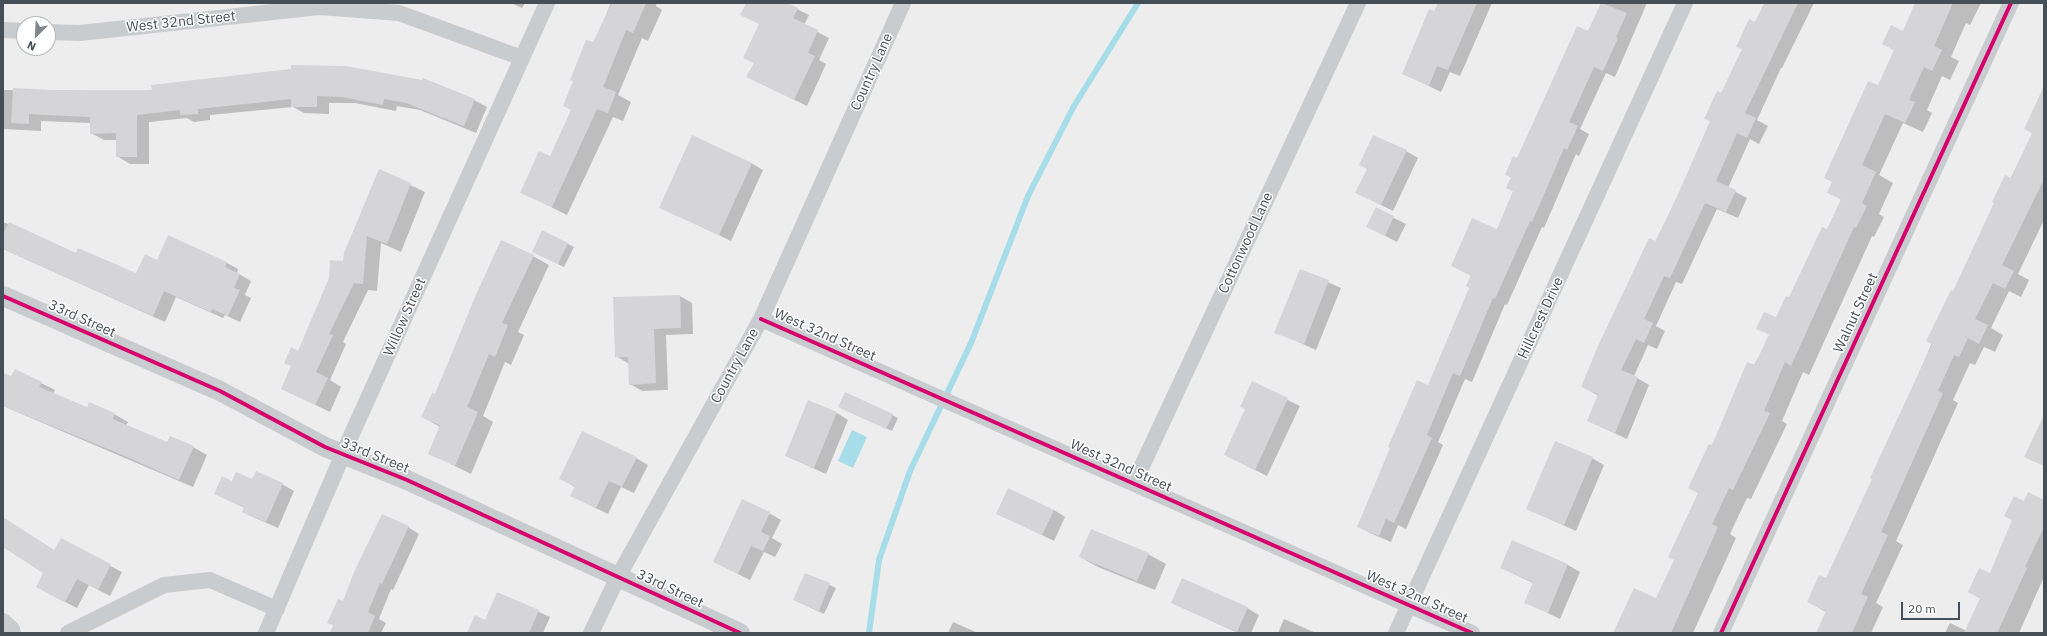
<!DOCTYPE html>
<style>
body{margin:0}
#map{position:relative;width:2047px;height:636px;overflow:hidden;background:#eeeded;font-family:"IBM Plex Sans",sans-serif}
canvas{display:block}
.frame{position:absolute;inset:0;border:4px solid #454f58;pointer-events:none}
.north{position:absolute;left:16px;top:16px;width:40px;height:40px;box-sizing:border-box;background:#fff;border:1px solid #b5b9bc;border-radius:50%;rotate:204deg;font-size:11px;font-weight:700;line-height:16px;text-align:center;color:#454f58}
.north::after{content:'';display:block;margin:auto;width:14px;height:18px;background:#80868c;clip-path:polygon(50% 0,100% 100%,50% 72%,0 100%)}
.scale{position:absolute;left:1901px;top:602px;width:59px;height:18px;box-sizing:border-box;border:2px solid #454f58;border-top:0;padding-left:5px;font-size:12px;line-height:14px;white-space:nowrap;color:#454f58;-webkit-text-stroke:3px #fff;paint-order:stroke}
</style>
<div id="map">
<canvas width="2047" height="636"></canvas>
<div class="frame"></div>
<div class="north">N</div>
<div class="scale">20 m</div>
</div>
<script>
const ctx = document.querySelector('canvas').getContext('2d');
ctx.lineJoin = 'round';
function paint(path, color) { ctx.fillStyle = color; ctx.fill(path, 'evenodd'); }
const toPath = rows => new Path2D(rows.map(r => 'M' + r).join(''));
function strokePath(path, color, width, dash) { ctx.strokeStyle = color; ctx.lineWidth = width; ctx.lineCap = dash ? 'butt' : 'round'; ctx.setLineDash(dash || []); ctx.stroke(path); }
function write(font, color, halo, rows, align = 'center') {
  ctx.font = font + ' "IBM Plex Sans",sans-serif'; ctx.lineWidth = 3; ctx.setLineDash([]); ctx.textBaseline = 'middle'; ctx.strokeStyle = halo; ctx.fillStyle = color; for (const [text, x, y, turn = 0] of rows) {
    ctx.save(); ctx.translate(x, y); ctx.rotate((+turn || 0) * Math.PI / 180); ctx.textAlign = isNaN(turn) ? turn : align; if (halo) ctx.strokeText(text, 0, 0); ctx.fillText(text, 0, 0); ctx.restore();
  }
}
const water = toPath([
 [852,430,867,437,853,468,838,461]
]);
const shadow = toPath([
 [511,3,525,3,522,8],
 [611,3,657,3,656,6,662,10,648,41,642,38,618,95,631,102,623,121,613,117,567,215,521,192,551,157,572,110,594,44],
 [747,3,785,3,809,15,804,25,829,38,819,60,826,64,807,106,748,77,754,63,760,24],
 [1439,3,1492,3,1460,76,1450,72,1441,92,1404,74],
 [1602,3,1647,3,1615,77,1606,73,1580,129,1589,134,1579,156,1576,154,1544,228,1542,227,1507,305,1505,304,1472,382,1465,379,1438,442,1443,445,1406,529,1398,525,1391,542,1370,533,1358,526,1428,386,1470,288,1472,276,1452,266,1497,231,1514,192,1508,188,1512,178,1507,175,1517,159,1589,32],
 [1765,3,1814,3,1782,68,1781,68,1757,120,1768,126,1759,144,1750,139,1728,188,1747,198,1738,218,1717,209,1682,284,1676,282,1656,326,1665,331,1657,349,1648,345,1634,376,1649,385,1627,439,1588,421,1599,396,1583,387,1680,192,1722,94],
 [1921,3,1981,3,1970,25,1966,23,1951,57,1959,61,1950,80,1942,76,1927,110,1932,113,1923,132,1903,123,1879,175,1893,183,1879,214,1884,217,1874,237,1872,236,1809,375,1803,372,1782,421,1787,424,1751,499,1747,498,1730,534,1736,538,1693,633,1614,633,1657,599,1675,560,1699,493,1712,446,1770,335,1758,328,1777,319,1827,231,1842,200,1829,193,1895,51,1884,44,1903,32],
 [3,90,153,91,474,100,487,107,476,133,420,110,397,106,396,111,355,103,329,103,329,114,304,113,293,107,210,115,210,120,194,122,187,118,149,122,149,164,130,164,117,156,117,140,104,140,91,133,91,123,41,121,41,131,3,129],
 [2044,90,2044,220,2018,274,2029,280,2021,297,2009,291,1991,328,2003,335,1995,352,1984,347,1975,365,1970,363,1953,400,1958,403,1896,541,1903,545,1876,603,1883,607,1871,633,1817,633,1826,612,1808,602,1826,580,1873,479,1954,292,2033,133],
 [1406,151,1418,158,1393,211,1357,193],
 [751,163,763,170,731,241,660,207],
 [380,171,425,192,401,252,381,243,377,291,368,290,343,342,346,344,330,380,341,387,330,412,282,389,298,352,344,262],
 [1376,209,1406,224,1397,242,1368,227],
 [3,222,76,254,137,274,157,262,227,263,238,269,237,273,251,281,245,295,251,298,240,322,225,315,223,318,176,297,165,322,3,249],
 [543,232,574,247,564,267,539,255],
 [533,256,549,265,518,332,524,335,511,365,505,362,483,416,493,422,471,474,429,453,440,427,423,417,435,395],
 [1300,270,1341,288,1316,350,1276,332],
 [680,296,692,303,693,334,666,335,668,390,642,391,630,384,629,364,616,356],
 [3,374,11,378,41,383,55,390,53,394,88,409,114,414,128,422,126,426,168,444,193,447,207,455,193,487,3,406],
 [1253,383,1300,406,1267,476,1225,455,1246,409],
 [845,410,892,415,898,418,892,431],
 [837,413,848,420,826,474,786,456],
 [636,458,648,465,634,493,621,487,608,514,571,496,575,487,560,478],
 [1592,458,1604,465,1576,531,1527,509],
 [253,480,282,484,294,491,278,528,255,518,243,512,245,508,215,494,233,482],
 [2044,501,2044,577,2019,633,1999,633,1989,629,1981,599,1969,592,1991,575,2013,520,2024,503],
 [1054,510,1065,517,1054,541,997,513],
 [769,513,781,520,772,538,782,544,775,557,764,552,750,580,726,568],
 [3,518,55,551,61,540,122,572,110,596,89,585,77,608,49,594,44,573,3,547],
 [408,527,419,534,393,590,391,589,379,619,386,623,381,633,331,633,343,603],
 [1512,542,1568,565,1580,572,1560,619,1525,602,1533,583,1501,568],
 [1148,554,1166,564,1155,590,1098,567,1080,557],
 [805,574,836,588,824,614,794,600],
 [498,593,550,617,543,633,468,633,485,621],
 [1172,603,1247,608,1259,615,1251,633,1238,633],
 [1284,619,1316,633,1278,633],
 [953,622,978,633,948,633],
 [1950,623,1971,633,1945,633]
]);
const stream = toPath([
 [869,633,879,560,910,471,971,343,1028,196,1074,106,1138,3]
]);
const building = toPath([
 [612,3,646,3,633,33,626,30,603,87,616,92,608,113,597,109,552,207,520,193,539,151,550,156,571,110,563,106,573,81,570,80,586,40,593,42],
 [746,3,788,3,798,8,793,18,818,30,808,53,815,56,794,100,746,77,754,63,743,58,759,24,740,15],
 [1438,3,1477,3,1448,70,1437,66,1429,86,1402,74,1429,9,1434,11],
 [1601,3,1627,13,1616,37,1618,38,1603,71,1594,67,1569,122,1578,126,1567,150,1564,148,1532,222,1530,221,1495,299,1493,298,1460,376,1453,373,1427,435,1432,438,1394,523,1386,519,1379,536,1357,527,1390,448,1388,447,1417,380,1428,385,1469,288,1466,286,1471,275,1451,266,1472,218,1497,229,1513,191,1506,188,1511,177,1505,175,1513,156,1517,158,1577,26,1588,31],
 [1764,3,1798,3,1745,113,1756,118,1747,138,1737,133,1716,181,1736,190,1726,212,1705,203,1670,278,1664,276,1644,319,1653,323,1644,343,1636,339,1621,370,1638,377,1615,433,1587,421,1598,394,1581,387,1598,346,1649,238,1656,241,1679,192,1710,121,1704,119,1717,91,1721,93,1742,49,1736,47,1749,19,1755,22],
 [1915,3,1953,3,1934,46,1942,50,1932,71,1924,67,1909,100,1915,102,1905,123,1885,114,1862,165,1876,172,1862,203,1867,206,1856,228,1854,227,1791,366,1785,362,1764,411,1770,413,1733,490,1729,488,1712,524,1718,527,1671,633,1613,633,1634,588,1656,598,1674,560,1668,557,1698,493,1688,488,1709,444,1712,445,1747,362,1755,365,1769,334,1756,329,1764,312,1776,317,1786,296,1789,297,1822,227,1827,229,1841,199,1827,193,1832,182,1824,178,1868,81,1878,85,1894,50,1882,44,1891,25,1903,31],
 [291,65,346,66,422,80,423,78,475,99,464,126,406,103,384,99,383,105,342,97,317,96,317,107,291,107,291,99,198,109,198,114,180,115,180,110,137,115,137,157,116,157,116,133,90,134,90,117,29,114,29,124,11,123,13,88,73,91,152,90,151,85,291,69],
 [2044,86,2044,179,2002,265,2014,271,2005,289,1993,283,1975,319,1988,325,1979,344,1968,338,1959,357,1954,355,1938,391,1943,393,1881,532,1888,535,1861,594,1868,597,1852,633,1816,633,1826,611,1807,602,1819,575,1826,578,1872,479,1870,478,1932,344,1926,341,1951,290,1953,291,1994,203,1992,202,2005,175,2011,178,2032,133,2024,129],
 [692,135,752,163,719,235,659,208],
 [1373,135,1407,150,1381,205,1355,193,1367,169,1359,165],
 [379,169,411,183,387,244,367,236,363,284,354,283,329,334,333,335,316,372,328,378,315,405,281,389,291,366,284,363,291,347,298,351,329,278,330,260,343,261,344,253],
 [1376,207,1394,216,1385,236,1366,227],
 [9,222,76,253,78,248,136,273,145,254,157,260,168,235,227,262,225,267,240,274,234,288,240,290,228,316,212,309,211,312,164,291,153,316,3,249,3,234],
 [542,230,568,243,558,264,532,252],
 [501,240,534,255,502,323,508,325,495,357,489,354,467,407,478,412,455,466,428,454,440,425,421,417,432,393,435,394,475,297],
 [1300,269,1329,280,1304,344,1274,333],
 [680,295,681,328,654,329,656,383,629,385,628,357,615,357,613,297],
 [15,369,42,382,39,387,87,407,89,402,115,413,113,419,167,442,170,436,194,446,179,480,118,453,3,406,3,373,11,376],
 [1252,381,1288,398,1255,470,1224,455,1245,409,1240,407],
 [845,392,893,414,886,429,838,407],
 [808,400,837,412,814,468,785,456],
 [2044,415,2044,466,2024,457],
 [582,431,637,457,622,487,609,481,596,508,570,496,575,486,559,479],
 [1555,441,1593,457,1564,525,1526,509],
 [256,471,283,483,266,522,242,512,244,507,214,494,222,476,232,481,236,472,252,479],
 [1008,488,1054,510,1042,535,996,514],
 [2028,492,2044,500,2044,527,2025,567,2027,568,1997,633,1964,633,1980,598,1968,592,1979,568,1990,573,2012,520,2004,516,2014,496,2024,501],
 [742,499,770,512,761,532,770,536,763,551,751,546,738,574,713,562],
 [382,514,409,526,382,584,380,583,368,612,375,616,368,633,330,633,333,625,327,623,338,599,343,601,354,572],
 [3,517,54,550,61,538,111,564,98,590,77,579,65,602,36,587,43,573,3,547],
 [1091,529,1149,553,1137,581,1079,557],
 [1512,540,1568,564,1548,613,1524,603,1533,582,1500,568],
 [805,573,830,583,819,611,793,600],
 [1182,578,1248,607,1237,632,1171,603],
 [497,592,539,610,529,633,467,633,475,615,485,620]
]);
const minor = toPath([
 [3,30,24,31],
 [48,32,80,33,319,7,399,13,522,58],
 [761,319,1472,633],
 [1134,483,1358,3],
 [3,621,12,629,13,633],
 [68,633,164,585,210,580,277,609],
 [266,633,350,438,547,3],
 [591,633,618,577,761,319,903,3],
 [1396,633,1685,3],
 [1721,633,2011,3]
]);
const tertiary = toPath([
 [3,296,220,391,325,447,407,480,740,633]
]);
const cycleway = toPath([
 [3,296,220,391,325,447,407,480,740,633],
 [761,319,1472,633],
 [1721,633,2011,3]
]);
const streetNames = [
 ["West 32nd Street",181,22,-6],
 ["Country Lane",872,72,-66],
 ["Cottonwood Lane",1246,243,-65],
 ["Walnut Street",1856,313,-65],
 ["Willow Street",405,317,-66],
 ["Hillcrest Drive",1541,318,-65],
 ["33rd Street",82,319,24],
 ["West 32nd Street",825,335,24],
 ["Country Lane",735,366,-61],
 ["33rd Street",375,456,22],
 ["West 32nd Street",1121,466,24],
 ["33rd Street",670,589,25],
 ["West 32nd Street",1417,597,24]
];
paint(water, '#a7dce9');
paint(shadow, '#0003');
strokePath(stream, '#a7dce9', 6);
paint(building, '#d5d5d7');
strokePath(minor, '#c9ccce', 16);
strokePath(tertiary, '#c9ccce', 20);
strokePath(cycleway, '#d6006c', 4);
write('14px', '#454f58', '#fff', streetNames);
</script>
